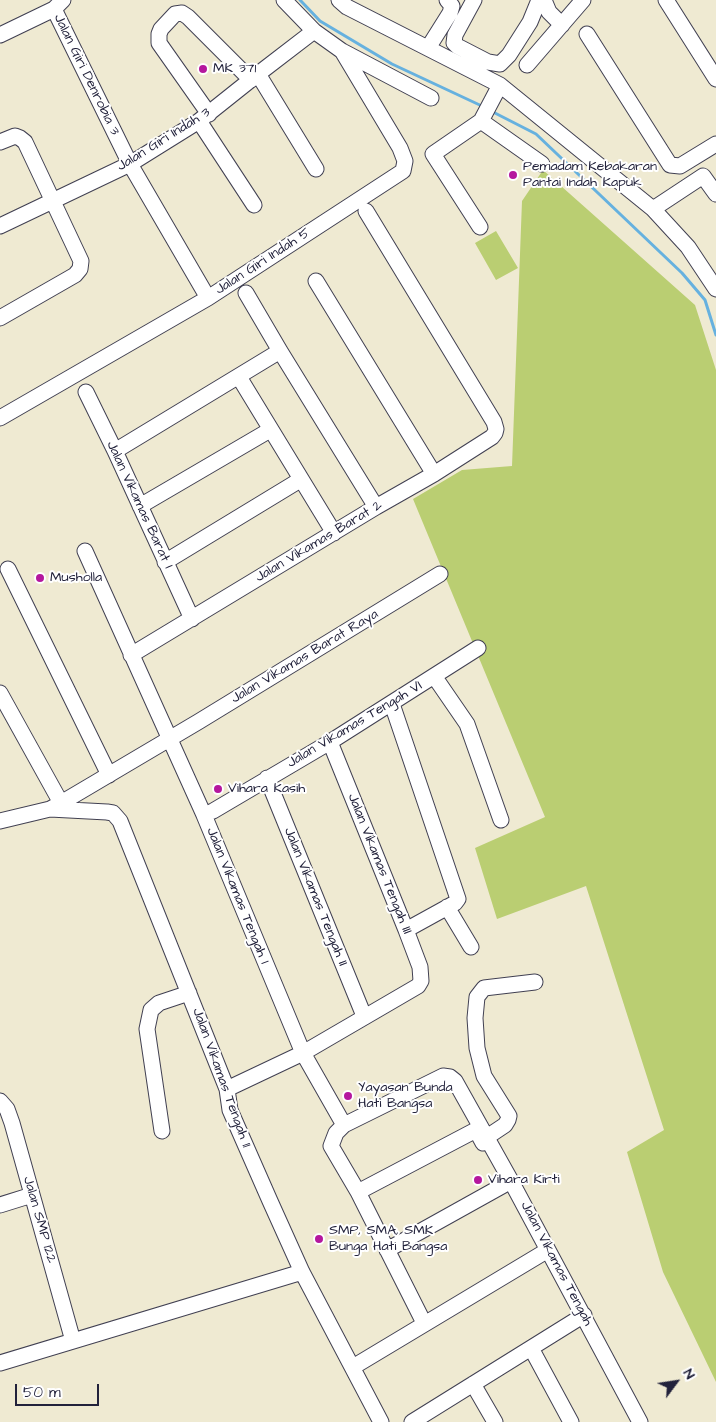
<!DOCTYPE html>
<style>
body{margin:0}
#map{position:relative;width:716px;height:1422px;overflow:hidden;background:#efead2;font-family:"Architects Daughter",sans-serif}
canvas{display:block}
.north{position:absolute;left:651px;top:1357px;width:50px;height:50px;-webkit-text-stroke:4px #fff;paint-order:stroke;rotate:59deg;font-size:14px;font-weight:700;line-height:20px;text-align:center;color:#22223b}
.north::after{content:'';display:block;margin:auto;width:18px;height:22px;background:#22223b;clip-path:polygon(50% 0,100% 100%,50% 72%,0 100%)}
.scale{position:absolute;left:15px;top:1384px;width:84px;height:22px;box-sizing:border-box;border:2px solid #22223b;border-top:0;padding-left:6px;font-size:15px;line-height:18px;white-space:nowrap;color:#22223b;-webkit-text-stroke:4px #fff;paint-order:stroke}
</style>
<div id="map">
<canvas width="716" height="1422"></canvas>
<div class="north">N</div>
<div class="scale">50 m</div>
</div>
<script>
const ctx = document.querySelector('canvas').getContext('2d');
ctx.lineJoin = 'round';
function paint(path, color) { ctx.fillStyle = color; ctx.fill(path, 'evenodd'); }
const toPath = rows => new Path2D(rows.map(r => 'M' + r).join(''));
function strokePath(path, color, width, dash) { ctx.strokeStyle = color; ctx.lineWidth = width; ctx.lineCap = dash ? 'butt' : 'round'; ctx.setLineDash(dash || []); ctx.stroke(path); }
function write(font, color, halo, rows, align = 'center') {
  ctx.font = font + ' "Architects Daughter",sans-serif'; ctx.lineWidth = 4; ctx.setLineDash([]); ctx.textBaseline = 'middle'; ctx.strokeStyle = halo; ctx.fillStyle = color; for (const [text, x, y, turn = 0] of rows) {
    ctx.save(); ctx.translate(x, y); ctx.rotate((+turn || 0) * Math.PI / 180); ctx.textAlign = isNaN(turn) ? turn : align; if (halo) ctx.strokeText(text, 0, 0); ctx.fillText(text, 0, 0); ctx.restore();
  }
}
const green = toPath([
 [543,170,695,305,716,370,716,1382,663,1272,627,1152,664,1130,586,886,497,919,475,848,545,817,413,499,462,470,512,466,522,201],
 [496,231,518,268,496,280,475,243]
]);
const stream = toPath([
 [300,0,320,21,392,64,484,107],
 [491,111,536,134,682,273,705,300,716,335]
]);
const minor = toPath([
 [284,0,314,31,342,51,431,98],
 [339,0,347,7,500,85,653,209,688,247,716,289],
 [474,0,455,35,454,43,457,46,488,62,500,64,509,55,530,22,539,0],
 [544,0,549,12,562,25],
 [666,0,716,79],
 [54,9,130,164,208,298],
 [587,34,670,165,680,166,716,144],
 [0,35,54,9,63,0],
 [428,48,450,13,452,6,447,0],
 [527,65,583,0],
 [258,74,316,169],
 [209,114,159,43,159,34,161,29,175,14,182,13,188,17,251,80],
 [199,121,254,205],
 [481,121,542,164],
 [0,142,15,136,20,138,25,142,81,261,80,269,75,275,0,318],
 [653,209,703,176,716,194],
 [0,226,130,164,199,121,258,74,314,31],
 [480,227,433,154,481,121,500,85],
 [316,281,434,474],
 [246,293,280,351,376,507],
 [239,377,334,533],
 [86,392,115,451,192,619],
 [0,418,208,298,403,171,405,161,400,148,342,51],
 [115,451,280,351],
 [140,506,270,430],
 [85,551,204,815,303,1053,344,1125],
 [165,562,300,480],
 [8,569,109,775],
 [131,655,376,507,434,474,492,437,495,433,496,429,494,422,366,211],
 [434,676,467,724,501,820],
 [0,693,61,803],
 [392,704,458,899,455,903,406,930],
 [267,778,364,1016],
 [50,809,107,812,113,813,120,821,227,1089,230,1110,270,1201,302,1272,381,1422],
 [204,815,213,811,330,742,478,648],
 [0,821,50,809,61,803,198,722,440,574],
 [447,907,471,947],
 [227,1089,303,1053,418,986,421,981,420,967,406,930,330,742],
 [0,1101,7,1109,12,1123,73,1341],
 [162,1131,147,1029,151,1010,159,1003,189,993],
 [487,1137,505,1125,508,1120,509,1116,484,1076,477,1048,475,1018,477,997,484,988,535,982],
 [358,1192,474,1131,476,1130,483,1143],
 [0,1205,32,1195],
 [387,1250,511,1181],
 [424,1323,358,1192,331,1146,336,1133,344,1125,443,1076,450,1077,455,1081,511,1181,640,1422],
 [531,1348,571,1422],
 [0,1363,302,1272],
 [353,1367,548,1250],
 [473,1384,495,1422],
 [412,1422,584,1315]
]);
const markers = [
 [203,69,5,"#b5179e"],
 [513,175,5,"#b5179e"],
 [40,578,5,"#b5179e"],
 [218,789,5,"#b5179e"],
 [348,1096,5,"#b5179e"],
 [478,1180,5,"#b5179e"],
 [319,1239,5,"#b5179e"]
];
const poiNames = [
 ["MK 371",213,69],
 ["Pemadam Kebakaran",523,167],
 ["Pantai Indah Kapuk",523,183],
 ["Musholla",50,578],
 ["Vihara Kasih",228,789],
 ["Yayasan Bunda",358,1088],
 ["Hati Bangsa",358,1104],
 ["Vihara Kirti",488,1180],
 ["SMP, SMA, SMK",329,1231],
 ["Bunga Hati Bangsa",329,1247]
];
const streetNames = [
 ["Jalan Giri Denrobia 3",86,75,64],
 ["Jalan Giri Indah 3",164,140,-32],
 ["Jalan Giri Indah 5",263,262,-33],
 ["Jalan Vikamas Barat 1",139,505,65],
 ["Jalan Vikamas Barat 2",319,542,-31],
 ["Jalan Vikamas Barat Raya",305,657,-31],
 ["Jalan Vikamas Tengah VI",355,725,-31],
 ["Jalan Vikamas Tengah III",379,864,68],
 ["Jalan Vikamas Tengah 1",237,896,68],
 ["Jalan Vikamas Tengah II",315,897,68],
 ["Jalan Vikamas Tengah 11",221,1078,70],
 ["Jalan SMP 122",39,1220,74],
 ["Jalan Vikamas Tengah",556,1264,62]
];
paint(green, '#bace72');
strokePath(stream, '#66b1df', 3);
strokePath(minor, '#414052', 17);
strokePath(minor, '#fff', 15);
for (const [x, y, r, color] of markers) { const dot = new Path2D(); dot.arc(x, y, r, 0, 2 * Math.PI); ctx.fillStyle = color; ctx.fill(dot); strokePath(dot, '#fff', 2); }
write('14px', '#22223b', '#fff', poiNames, 'left');
write('14px', '#22223b', '#fff', streetNames);
</script>
